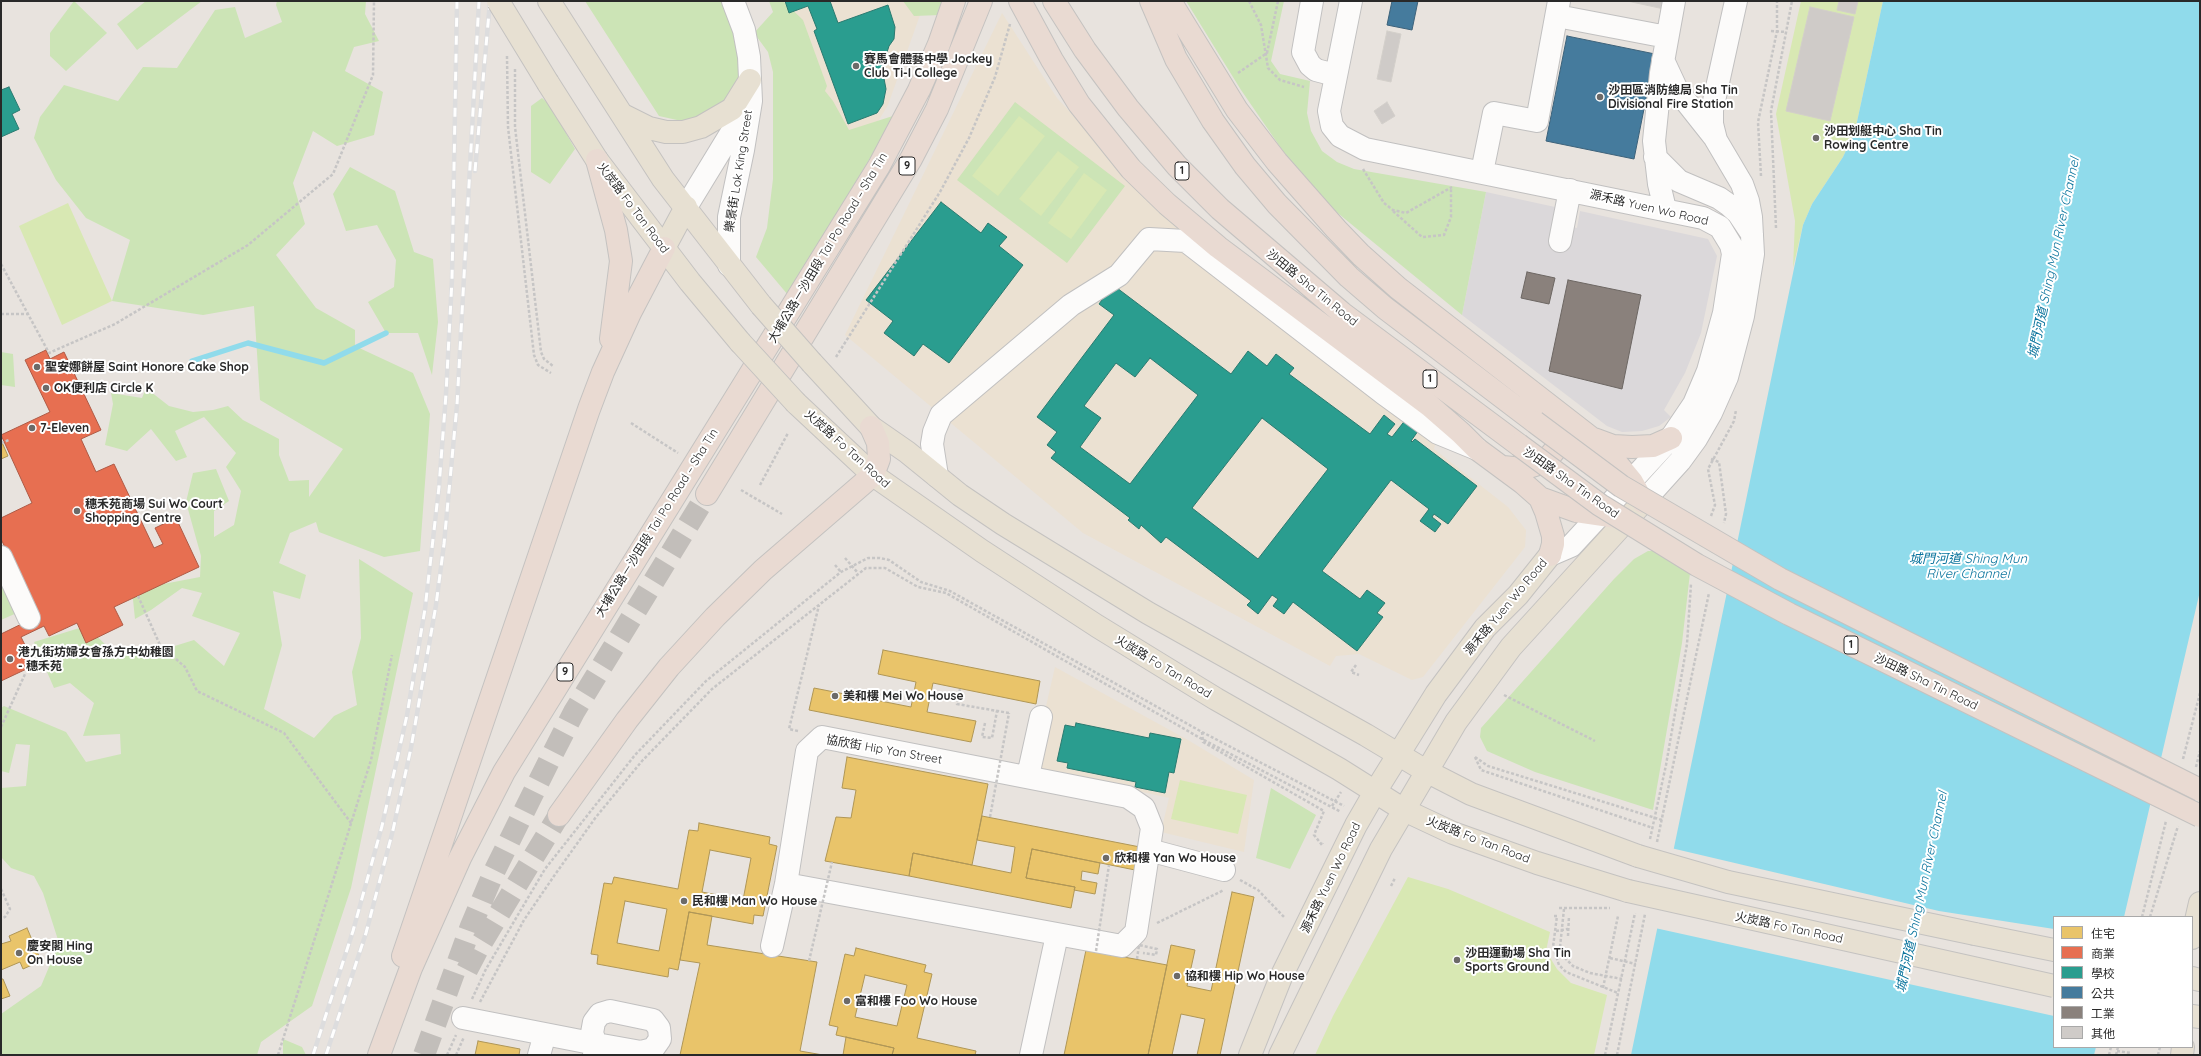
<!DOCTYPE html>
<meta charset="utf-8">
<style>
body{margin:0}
#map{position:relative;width:2201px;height:1056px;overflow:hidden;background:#e8e3de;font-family:Quicksand,"Noto Sans TC",sans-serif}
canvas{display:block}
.frame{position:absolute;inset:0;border:2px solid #292929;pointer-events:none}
.legend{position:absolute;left:2053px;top:916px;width:140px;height:132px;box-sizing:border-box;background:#fff;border:1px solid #a9a9a9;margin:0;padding:5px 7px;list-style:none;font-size:12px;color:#292929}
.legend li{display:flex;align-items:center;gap:8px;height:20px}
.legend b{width:20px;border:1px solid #a9a9a9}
</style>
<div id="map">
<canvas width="2201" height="1056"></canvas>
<div class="frame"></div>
<ul class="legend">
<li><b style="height:11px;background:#e9c46a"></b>住宅</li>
<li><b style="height:11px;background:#e76f51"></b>商業</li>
<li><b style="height:11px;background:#2a9d8f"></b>學校</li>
<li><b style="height:11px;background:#457b9d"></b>公共</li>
<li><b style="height:11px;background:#8a817c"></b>工業</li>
<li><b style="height:11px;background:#cfcbc8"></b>其他</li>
</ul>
</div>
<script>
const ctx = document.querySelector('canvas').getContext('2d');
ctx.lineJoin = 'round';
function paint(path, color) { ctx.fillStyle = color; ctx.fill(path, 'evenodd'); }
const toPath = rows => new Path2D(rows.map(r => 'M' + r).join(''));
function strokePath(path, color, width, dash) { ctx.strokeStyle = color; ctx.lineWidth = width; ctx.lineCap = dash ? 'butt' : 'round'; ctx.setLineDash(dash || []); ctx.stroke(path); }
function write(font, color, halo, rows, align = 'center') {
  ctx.font = font + ' Quicksand,"Noto Sans TC",sans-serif'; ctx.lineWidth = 4; ctx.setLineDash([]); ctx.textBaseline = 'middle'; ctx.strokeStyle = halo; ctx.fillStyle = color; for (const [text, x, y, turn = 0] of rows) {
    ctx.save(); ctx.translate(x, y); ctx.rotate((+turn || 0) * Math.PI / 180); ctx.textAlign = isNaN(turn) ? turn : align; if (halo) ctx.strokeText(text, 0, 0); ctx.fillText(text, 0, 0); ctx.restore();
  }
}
const industrial = toPath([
 [1486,192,1555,207,1553,223,1577,228,1580,211,1708,239,1717,256,1701,333,1685,373,1664,410,1671,417,1659,426,1642,431,1622,432,1607,426,1462,315]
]);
const education = toPath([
 [781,1,925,1,888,105,859,153,815,78],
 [1002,13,1057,98,1149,197,1438,433,1434,449,1508,507,1526,530,1525,547,1423,677,1412,680,1359,654,1336,656,1330,666,1083,533,845,335],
 [1055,667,1188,740,1254,780,1244,852,1161,832,1169,798,1032,767]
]);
const green = toPath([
 [74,1,107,33,66,71,50,56,50,33],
 [146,1,202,1,137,50,117,24],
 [277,1,366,1,365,14,379,41,354,47,345,71,383,92,374,135,337,146,313,131,293,183,305,224,276,255,316,308,355,330,355,346,413,373,430,414,420,551,384,557,319,532,316,522,290,533,279,563,306,575,300,599,273,591,282,645,264,709,314,738,334,716,357,705,352,672,361,638,359,559,413,593,351,888,312,1006,261,1042,257,1055,1,1055,1,1014,41,986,59,943,43,893,34,876,11,868,1,857,1,788,26,786,30,745,16,744,9,773,1,771,1,708,4,706,66,732,86,762,121,754,120,734,83,736,94,703,70,683,54,688,34,642,86,626,107,646,141,653,165,649,194,640,224,666,240,633,192,616,202,593,182,588,151,610,135,619,132,590,200,577,201,556,186,502,193,473,216,469,229,501,214,511,214,537,234,525,241,491,226,467,236,453,204,417,175,431,187,457,176,461,151,429,127,451,105,445,113,404,111,393,142,398,146,388,169,406,193,412,213,410,228,406,243,420,279,439,279,455,289,481,309,480,309,497,343,449,260,400,254,306,203,315,112,301,130,240,86,218,56,180,34,138,40,117,64,85,118,101,143,67,177,68,215,10,235,7,245,38,282,22,276,5],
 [585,1,721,1,738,44,743,75,720,106,686,122,659,116],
 [769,1,783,1,803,20,827,86,825,91,833,101,849,130,896,115,788,295,756,257,767,228,773,179,773,72,768,52,754,33,773,12],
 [903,1,943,1,940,15,914,16],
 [1186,1,1284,1,1271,61,1280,74,1310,81,1307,113,1311,131,1322,151,1337,162,1354,169,1486,192,1462,315,1334,210,1285,154,1241,90],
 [542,98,550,105,575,149,550,184,531,172,531,106],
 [1015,102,1125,186,1067,263,957,180],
 [350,167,395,191,414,252,433,259,438,322,432,375,418,333,386,333,368,302,394,287,396,260,377,225,346,231,333,194],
 [1,352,13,354,15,387,1,385],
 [1648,551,1656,551,1690,573,1682,643,1653,810,1535,772,1487,751,1480,737,1481,728,1614,579,1634,559],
 [1,572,19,612,1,620],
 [1271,788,1316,815,1290,869,1256,858],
 [283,1039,302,1047,306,1055,283,1055]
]);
const pitch = toPath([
 [1801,1,1883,1,1855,131,1843,157,1812,204,1803,225,1793,268,1795,221,1776,114],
 [1019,116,1045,136,998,196,972,176],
 [1058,151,1079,167,1041,216,1019,199],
 [1084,173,1107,190,1071,239,1048,223],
 [68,203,112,301,62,325,19,226],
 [1180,780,1247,795,1238,834,1171,819],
 [1408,877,1448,889,1550,932,1546,951,1557,969,1571,983,1607,995,1594,1055,1315,1055,1333,1016]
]);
const water = toPath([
 [1883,1,2200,1,2200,591,2124,917,2054,917,2054,1047,2096,1047,2094,1055,1631,1055,1803,225,1812,204,1843,157,1855,131]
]);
const pier = toPath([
 [1671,848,1939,911,2054,929,2054,1016,1655,928]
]);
const homes = toPath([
 [1,440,8,456,1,459,1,440],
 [883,650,1040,681,1036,704,933,683,927,712,976,721,971,742,809,710,814,688,911,707,916,682,878,674,883,650],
 [847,757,988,784,972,865,913,853,909,876,825,861,836,817,851,818,856,790,842,788,847,757],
 [982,816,1140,847,1135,870,1032,849,1026,878,1075,887,1071,908,909,876,913,853,1011,873,1015,847,977,840,982,816],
 [699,823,770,837,769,844,777,846,763,916,754,915,753,924,689,912,678,970,669,968,668,977,597,964,598,955,591,954,604,883,612,884,614,877,678,889,689,830,698,831,699,823],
 [710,850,751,858,743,900,702,892,710,850],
 [625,901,667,909,659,951,617,943,625,901],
 [1032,849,1100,863,1098,874,1082,871,1081,880,1097,883,1095,894,1074,890,1075,887,1026,878,1032,849],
 [1232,892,1254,897,1220,1055,1197,1055,1205,1019,1181,1014,1172,1055,1148,1055,1171,945,1195,950,1187,986,1211,991,1232,892],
 [689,912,712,916,707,945,817,962,800,1051,823,1055,680,1055,700,963,680,960,689,912],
 [27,928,41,961,23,969,20,962,1,970,1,944,11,941,9,936,27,928],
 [856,948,926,965,924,972,932,974,917,1038,976,1051,975,1055,892,1055,894,1048,836,1035,838,1027,829,1025,845,954,854,956,856,948],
 [865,975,907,985,897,1026,855,1017,865,975],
 [1086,950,1167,965,1148,1055,1064,1055,1086,950],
 [1,979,3,979,10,996,1,999,1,979],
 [846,1037,894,1048,892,1055,843,1055,846,1037],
 [478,1041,520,1049,519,1055,475,1055,478,1041]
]);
const shops = toPath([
 [46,350,50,359,64,352,101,430,81,439,96,472,114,464,154,548,163,544,155,528,176,518,199,567,114,607,123,625,86,643,77,623,49,636,44,626,21,637,35,665,1,681,1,634,38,616,1,539,1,518,32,503,1,435,50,412,25,360,46,350]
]);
const schools = toPath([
 [785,1,830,1,838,23,888,5,895,27,894,39,889,46,882,68,886,89,883,104,877,113,848,124,814,31,817,29,808,6,789,13,785,1],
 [9,87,20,110,12,114,19,129,1,137,1,90,9,87],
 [941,202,981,233,988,223,1007,237,999,246,1023,265,949,363,923,344,914,356,884,333,893,321,866,300,941,202],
 [1113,285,1231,374,1248,351,1267,366,1276,354,1294,368,1289,374,1370,434,1384,415,1395,424,1387,434,1392,437,1410,414,1423,424,1411,441,1412,442,1415,439,1477,486,1448,524,1434,514,1432,517,1441,524,1435,532,1420,521,1429,509,1391,480,1322,571,1360,599,1367,590,1385,603,1377,613,1383,617,1357,651,1293,602,1284,614,1273,606,1278,599,1272,595,1258,614,1247,605,1251,601,1166,537,1161,543,1141,525,1139,529,1128,520,1130,518,1051,458,1056,452,1047,445,1057,432,1037,417,1114,315,1099,304,1113,285],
 [1150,358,1198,395,1130,484,1080,447,1101,418,1084,406,1116,363,1135,377,1150,358],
 [1262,418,1328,469,1258,559,1192,508,1262,418],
 [1076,723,1149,738,1150,733,1181,739,1174,773,1169,772,1165,793,1135,787,1136,782,1067,768,1068,763,1057,761,1065,725,1075,727,1076,723]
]);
const public = toPath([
 [1392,1,1418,1,1412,30,1387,25,1392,1],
 [1567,36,1655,54,1634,159,1546,141,1567,36]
]);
const industry = toPath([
 [1527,272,1555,278,1549,304,1521,298,1527,272],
 [1568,280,1641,295,1622,389,1549,371,1568,280]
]);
const stream = toPath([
 [192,361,248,343,324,363,386,333]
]);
const building = toPath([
 [1627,1,1666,1,1664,9,1627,1],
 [1839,1,1858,1,1855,14,1837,10,1839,1],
 [1810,7,1854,17,1830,121,1786,111,1810,7],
 [1387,31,1401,34,1391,82,1377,79,1387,31],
 [1387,102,1395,116,1382,124,1374,111,1387,102]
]);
const highwayTunnel = toPath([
 [467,970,479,947,559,815],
 [424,1055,471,926,494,872,551,757,574,712,707,494]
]);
const path = toPath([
 [1249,1,1261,25,1268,68,1280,80,1304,87],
 [1771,31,1786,32],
 [507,56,508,127,534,355,538,365,551,373],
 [515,69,515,127,541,352,544,359,553,366],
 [1238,73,1267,53,1278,1],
 [1363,169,1384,203,1393,210,1406,213,1452,187],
 [1761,176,1758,122,1777,31,1777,1],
 [1393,211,1422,237,1444,235,1451,217,1451,188],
 [1776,228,1771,111,1792,1],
 [1,264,49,353,115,324,248,245,333,174,373,75,374,1],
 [1,314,27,314],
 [836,357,940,192,969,138,995,77,1010,24],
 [631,423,678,453],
 [1,443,9,440],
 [1711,459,1719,462,1726,514,1724,523],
 [760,485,788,433],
 [741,490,782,514],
 [1711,516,1715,505,1708,469,1734,421,1736,410],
 [845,558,858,573],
 [835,565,841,572],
 [138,596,160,645,185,667,197,691,284,733,351,823],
 [1356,665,1351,672,1359,675],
 [960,689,957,704,1009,713],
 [1504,695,1595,741],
 [985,723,982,737,992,738,997,711],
 [1,727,25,674],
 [798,731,789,729,819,605],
 [1202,732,1203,742,1324,811,1314,835,1322,845,1323,843],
 [1475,757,1488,766,1662,820],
 [1475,757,1481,770,1653,828],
 [2183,759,2200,693],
 [2196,767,2200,751],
 [1332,806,1341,792],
 [1650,839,1666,765,1687,644,1691,584],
 [1657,842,1709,593],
 [1240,880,1258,890,1284,917],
 [1391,886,1395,878],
 [1,889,10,909,5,917,1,919],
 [1559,908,1610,908],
 [1564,909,1560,947,1564,957,1573,966,1590,973,1622,979],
 [1554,916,1557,916,1553,947,1559,965,1566,972,1618,993],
 [2142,917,2166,821],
 [2150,917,2178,826],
 [1157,923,1224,890],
 [1556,931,1568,929],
 [1568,936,1569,916],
 [1610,958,1636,964],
 [1603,988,1618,916],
 [472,999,486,969,545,869,635,755,706,681,841,572,868,558,880,558,889,560,921,582,950,591,1202,732,1344,806],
 [480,1002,524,920,554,876,596,817,642,761,712,689,866,568,885,568,918,587,946,593,1202,739,1341,812],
 [2117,1051,2131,1053],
 [278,1055,371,760,392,655],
 [447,1055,456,1035],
 [456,1055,464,1037],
 [1605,1055,1635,913],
 [1617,1055,1645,914],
 [2109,1055,2111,1047],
 [2116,1055,2118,1047],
 [2158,1055,2160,1047]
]);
const minor = toPath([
 [1312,1,1303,52,1310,65,1316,70,1335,75],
 [1351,1,1329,111,1332,126,1340,136,1365,149,1703,218,1720,227,1731,245,1733,254,1724,313,1708,371,1694,404,1671,438,1571,546,1550,555],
 [1557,16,1667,37],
 [1663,60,1677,90,1715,138],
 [1655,157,1679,181,1719,198,1729,205,1738,213,1752,234],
 [1482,172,1494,113,1537,121,1559,1],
 [686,207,747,107],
 [1665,209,1659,184,1654,141,1661,73,1674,1],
 [1560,241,1570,190],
 [729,265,729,217,743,150,751,101,749,57,744,30,733,1],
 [937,476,932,444,934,432,941,415,1071,305,1119,275,1149,239,1186,241,1383,393,1438,433,1477,449],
 [1643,502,1680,461,1696,439,1711,413,1727,377,1743,316,1753,254,1751,217,1748,201,1742,184,1716,140,1712,124,1712,110,1736,1],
 [1,557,29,618],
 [1028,776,1041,717],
 [1149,850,1224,870],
 [772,946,786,884,807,751,822,737,1128,797,1144,808,1152,828,1136,932,1122,946,786,884],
 [463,1018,596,1044,641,1052,653,1049,660,1039,659,1028,653,1020,610,1011,600,1014,594,1022,592,1033,596,1044,594,1055],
 [539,1055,545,1034],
 [1031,1055,1057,935]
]);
const major = toPath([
 [549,1,663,179,761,305],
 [548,83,597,160,690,282,740,342],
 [623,115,649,128,666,132,683,132,701,127,732,109,750,80],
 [664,248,686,207],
 [812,363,871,427,907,452,960,495,1003,524,1148,613,1366,735,1426,771,1471,794,1638,856],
 [796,403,873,475,982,551,1097,626,1216,699,1339,769,1404,810,1453,833,1537,863,1628,891],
 [1975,934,2054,950],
 [2192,938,2200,903],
 [2192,978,2200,980],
 [2192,1016,2200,1017],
 [1250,1055,1281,977,1356,825,1375,792,1436,694,1485,628,1518,595,1550,555],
 [1280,1055,1381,849,1456,722,1511,647,1643,502],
 [2182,1055,2183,1047]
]);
const highway = toPath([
 [1020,1,1052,60,1079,104,1131,169,1167,204,1218,247,1430,406,1461,433,1477,449,1523,483,1540,498,1546,512,1553,536,1553,544,1550,555],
 [1054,1,1085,50,1128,108,1177,166,1220,209,1342,313,1519,445],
 [1151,1,1176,59,1213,121,1245,166,1277,204,1349,277,1385,308,1535,422],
 [1170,1,1237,110,1277,162,1336,229,1361,255,1398,288,1604,448,1632,482,1643,502],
 [597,160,616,230,621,261,611,339],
 [1594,439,1613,446,1632,447,1653,446,1671,438],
 [1503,467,1522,469,1535,465,1550,456,1558,446,1563,435,1562,424],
 [707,494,911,159,937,109,981,1],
 [1540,498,1576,511,1624,518],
 [559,815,627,720,669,667,715,617,763,570,873,475,879,459,878,443,871,427],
 [403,956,589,409,603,372,630,313,664,248],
 [379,1055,411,968,460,858,504,772,879,166,919,90,939,44,954,1]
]);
const rail = toPath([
 [475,171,490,1],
 [313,1055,353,931,382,826,407,715,425,609,439,487,446,394,452,279,457,1],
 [326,1055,366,933,393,830,411,748,436,605,444,544,457,405,479,1]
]);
const pathBridge = toPath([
 [990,817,1009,713],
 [1096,951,1109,865],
 [1137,959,1139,945,1157,949,1156,955,1143,953],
 [809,961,832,862]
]);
const majorBridge = toPath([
 [498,1,548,83],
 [761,305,812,363],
 [740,342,796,403],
 [1638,856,1728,882,1975,934],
 [1628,891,2054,986]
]);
const highwayBridge = toPath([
 [1535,422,1621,486,1780,579,2200,790],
 [1519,445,1600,505,1697,565,1789,614,2200,816]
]);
const markers = [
 [856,66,4,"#6c6a68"],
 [1600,97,4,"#6c6a68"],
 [1816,138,4,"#6c6a68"],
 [37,367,4,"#6c6a68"],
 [46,388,4,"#6c6a68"],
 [32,428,4,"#6c6a68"],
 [77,511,4,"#6c6a68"],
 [10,659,4,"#6c6a68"],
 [835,696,4,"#6c6a68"],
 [1106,858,4,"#6c6a68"],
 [684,901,4,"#6c6a68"],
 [19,953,4,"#6c6a68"],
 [1457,960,4,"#6c6a68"],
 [1177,976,4,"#6c6a68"],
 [847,1001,4,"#6c6a68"]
];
const shields = [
 [907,166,16],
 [1182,171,14],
 [1430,379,14],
 [1851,645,14],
 [565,672,16]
];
const shieldNames = [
 ["9",907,166],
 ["1",1182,171],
 ["1",1430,379],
 ["1",1851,645],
 ["9",565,672]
];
const poiNames = [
 ["賽馬會體藝中學 Jockey",864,59],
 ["Club Ti-I College",864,73],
 ["沙田區消防總局 Sha Tin",1608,90],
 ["Divisional Fire Station",1608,104],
 ["沙田划艇中心 Sha Tin",1824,131],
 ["Rowing Centre",1824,145],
 ["聖安娜餅屋 Saint Honore Cake Shop",45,367],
 ["OK便利店 Circle K",54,388],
 ["7-Eleven",40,428],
 ["穗禾苑商場 Sui Wo Court",85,504],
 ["Shopping Centre",85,518],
 ["港九街坊婦女會孫方中幼稚園",18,652],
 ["- 穗禾苑",18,666],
 ["美和樓 Mei Wo House",843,696],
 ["欣和樓 Yan Wo House",1114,858],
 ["民和樓 Man Wo House",692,901],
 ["慶安閣 Hing",27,946],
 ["On House",27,960],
 ["沙田運動場 Sha Tin",1465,953],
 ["Sports Ground",1465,967],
 ["協和樓 Hip Wo House",1185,976],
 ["富和樓 Foo Wo House",855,1001]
];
const streetNames = [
 ["樂景街 Lok King Street",739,171,-81],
 ["火炭路 Fo Tan Road",633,208,53],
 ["源禾路 Yuen Wo Road",1649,208,13],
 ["大埔公路－沙田段 Tai Po Road – Sha Tin",828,248,-59],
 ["沙田路 Sha Tin Road",1312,288,39],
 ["火炭路 Fo Tan Road",847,449,42],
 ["沙田路 Sha Tin Road",1571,483,35],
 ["大埔公路－沙田段 Tai Po Road – Sha Tin",657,523,-58],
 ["源禾路 Yuen Wo Road",1506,607,-50],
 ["火炭路 Fo Tan Road",1163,667,31],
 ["沙田路 Sha Tin Road",1926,682,26],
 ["協欣街 Hip Yan Street",884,750,10],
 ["火炭路 Fo Tan Road",1478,840,21],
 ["源禾路 Yuen Wo Road",1331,878,-64],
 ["火炭路 Fo Tan Road",1789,928,12]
];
const waterNames = [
 ["城門河道 Shing Mun River Channel",2054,258,-78],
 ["城門河道 Shing Mun",1968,559],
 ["River Channel",1968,574],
 ["城門河道 Shing Mun River Channel",1922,892,-78]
];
paint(industrial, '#dbd8da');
paint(education, '#ebe1d2');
paint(green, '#cce4b6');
paint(pitch, '#d8e8b3');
paint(water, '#90dbeb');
paint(pier, '#e8e3de');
paint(homes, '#e9c46a');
strokePath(homes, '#af9656', 1);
paint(shops, '#e76f51');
strokePath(shops, '#ae5a45', 1);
paint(schools, '#2a9d8f');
strokePath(schools, '#2a7a70', 1);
paint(public, '#457b9d');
strokePath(public, '#3d627a', 1);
paint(industry, '#8a817c');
strokePath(industry, '#6d6763', 1);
strokePath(stream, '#90dbeb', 5.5);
paint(building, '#cfcbc8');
strokePath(building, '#d3cfca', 1);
strokePath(highwayTunnel, '#c2beba', 22, [22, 11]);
strokePath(minor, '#c1c0c0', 24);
strokePath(major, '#c4c2c0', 24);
strokePath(highway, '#c4c2c0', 24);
strokePath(path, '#c6c5c5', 2.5, [3, 2]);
strokePath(minor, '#fcfbfa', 22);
strokePath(major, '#e7e0d2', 22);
strokePath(highway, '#e9dad2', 22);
strokePath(rail, '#ddddde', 4.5);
strokePath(rail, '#fff', 3, [9]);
strokePath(majorBridge, '#c4c2c0', 24, []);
strokePath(highwayBridge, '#c4c2c0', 24, []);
strokePath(pathBridge, '#c6c5c5', 2.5, [3, 2]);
strokePath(majorBridge, '#e7e0d2', 22);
strokePath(highwayBridge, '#e9dad2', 22);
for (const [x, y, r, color] of markers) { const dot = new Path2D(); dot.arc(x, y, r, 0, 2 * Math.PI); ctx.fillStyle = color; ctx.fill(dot); strokePath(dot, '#fff', 1.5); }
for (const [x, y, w] of shields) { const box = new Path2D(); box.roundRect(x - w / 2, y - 9, w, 18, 3); ctx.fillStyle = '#fff'; ctx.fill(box); strokePath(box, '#292929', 1); }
write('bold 11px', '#292929', null, shieldNames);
write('bold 12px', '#292929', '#fff', poiNames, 'left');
write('12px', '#292929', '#fff', streetNames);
write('italic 13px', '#0a749d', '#fff', waterNames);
</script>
